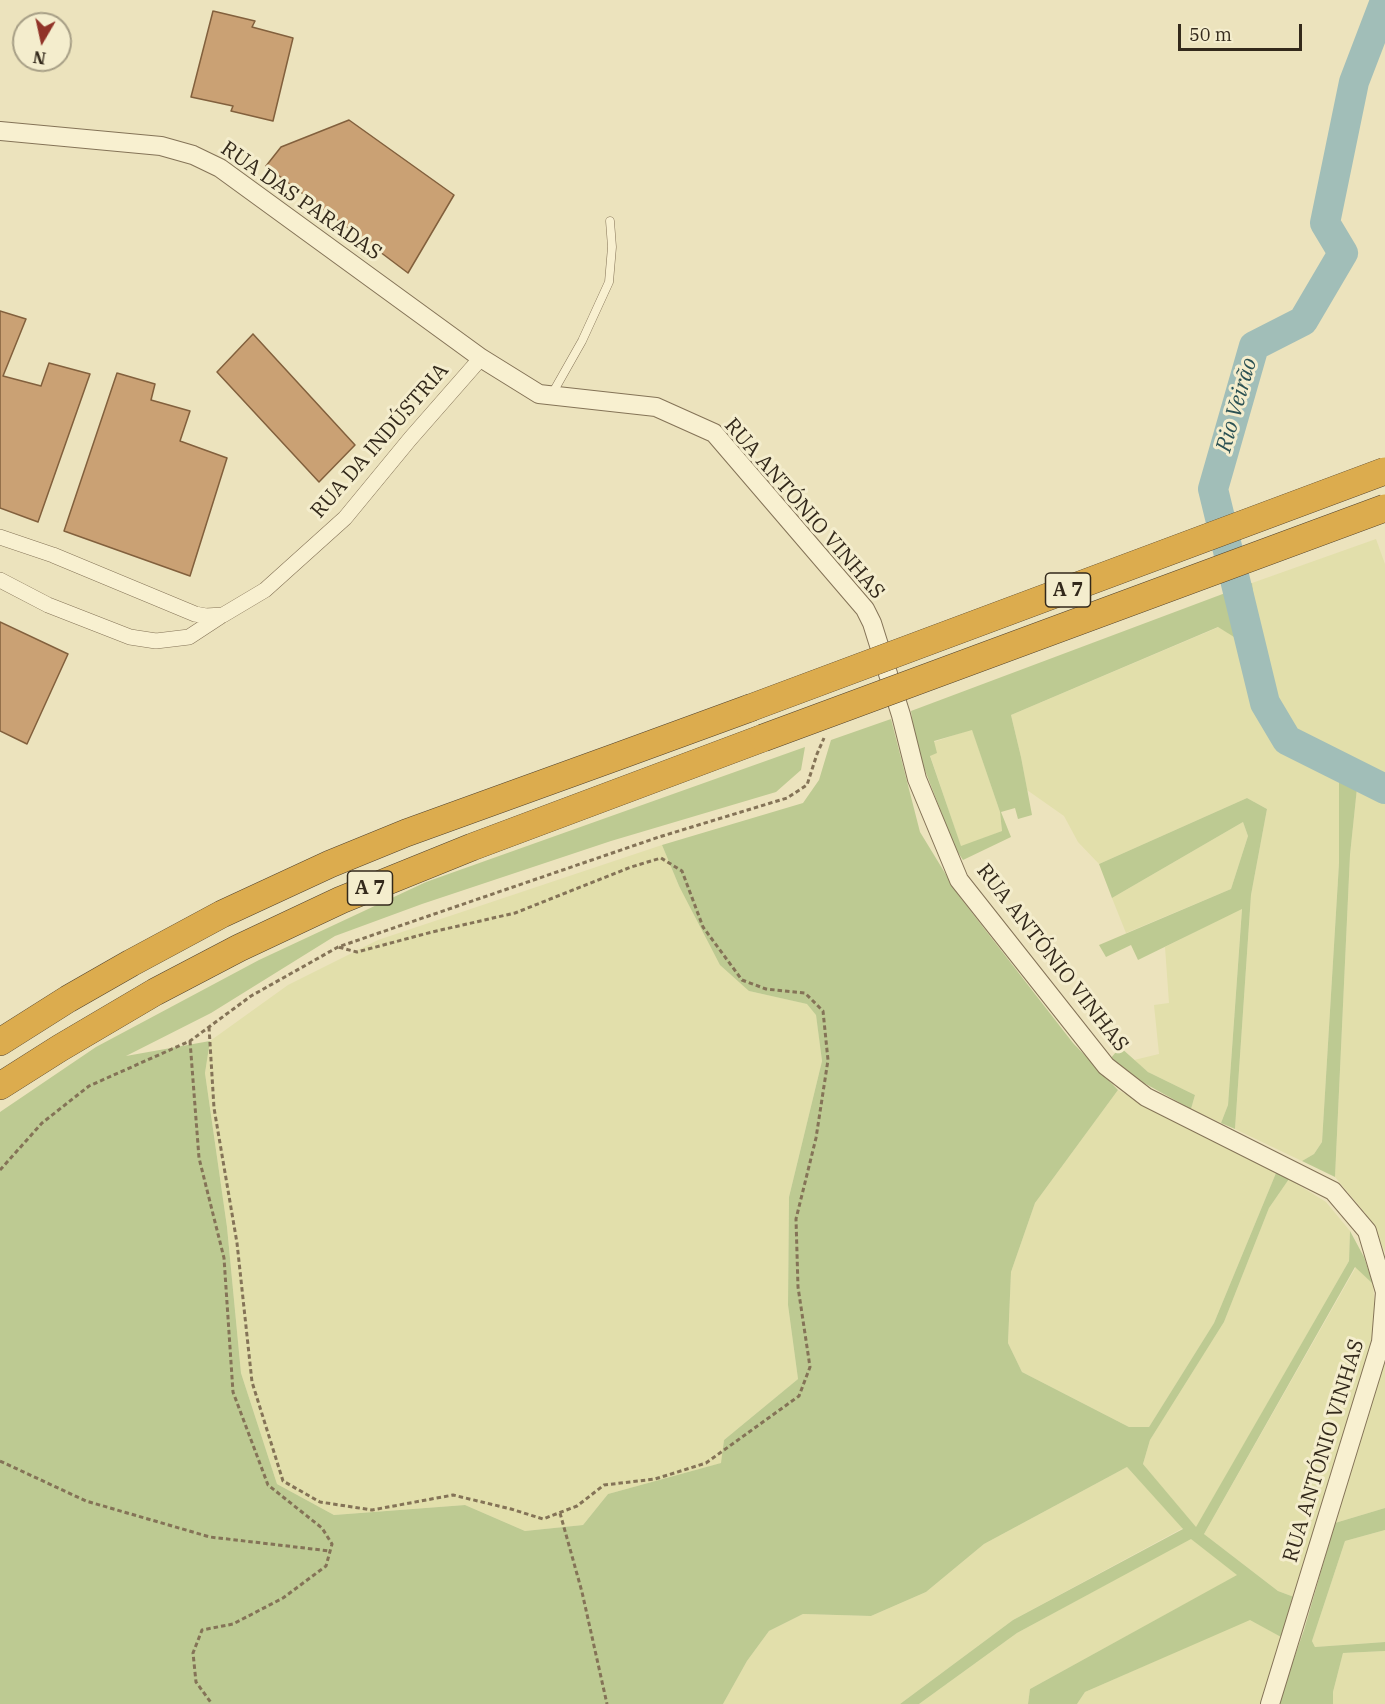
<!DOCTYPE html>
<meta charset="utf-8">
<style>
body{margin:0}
#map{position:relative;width:1385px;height:1704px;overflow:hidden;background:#ece3bd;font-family:"IBM Plex Serif",serif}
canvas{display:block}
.north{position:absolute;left:12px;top:12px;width:60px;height:60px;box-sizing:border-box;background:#f4edcd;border:2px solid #a79f86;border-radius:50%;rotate:189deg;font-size:16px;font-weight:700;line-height:24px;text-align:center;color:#33291b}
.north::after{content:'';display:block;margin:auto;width:21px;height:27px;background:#913328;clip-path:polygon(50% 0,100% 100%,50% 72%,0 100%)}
.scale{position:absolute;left:1178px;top:24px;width:124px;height:27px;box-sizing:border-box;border:3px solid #33291b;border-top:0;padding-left:8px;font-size:18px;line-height:21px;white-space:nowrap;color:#33291b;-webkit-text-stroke:4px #f4edcd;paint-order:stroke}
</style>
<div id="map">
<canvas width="1385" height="1704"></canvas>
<div class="north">N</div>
<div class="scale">50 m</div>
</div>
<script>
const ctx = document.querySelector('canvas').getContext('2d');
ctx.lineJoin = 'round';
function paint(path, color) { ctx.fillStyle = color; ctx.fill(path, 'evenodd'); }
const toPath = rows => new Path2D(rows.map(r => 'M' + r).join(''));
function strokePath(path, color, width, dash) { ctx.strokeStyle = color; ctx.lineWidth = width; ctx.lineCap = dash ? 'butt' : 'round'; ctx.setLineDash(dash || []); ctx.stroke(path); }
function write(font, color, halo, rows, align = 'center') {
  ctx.font = font + ' "IBM Plex Serif",serif'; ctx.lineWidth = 6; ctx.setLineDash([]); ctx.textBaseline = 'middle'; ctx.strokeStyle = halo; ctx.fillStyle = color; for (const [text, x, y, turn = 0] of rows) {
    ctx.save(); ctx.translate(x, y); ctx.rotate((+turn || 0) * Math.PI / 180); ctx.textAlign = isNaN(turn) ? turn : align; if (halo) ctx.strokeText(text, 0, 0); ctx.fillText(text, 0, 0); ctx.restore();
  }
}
const farmland = toPath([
 [1376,539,1385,564,1385,780,1296,735,1269,694,1258,632,1252,583],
 [1219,627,1242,642,1257,702,1282,746,1339,777,1339,863,1322,1142,1314,1154,1302,1161,1235,1129,1251,895,1267,809,1247,798,1099,864,1078,842,1064,816,1027,790,1021,757,1011,715],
 [972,729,1000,812,1002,831,961,847,930,755,934,742],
 [1357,787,1385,803,1385,1252,1365,1213,1335,1177,1350,855],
 [1243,822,1248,836,1231,889,1126,933,1112,898],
 [662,845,679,886,749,991,808,1004,816,1014,822,1061,789,1197,788,1305,798,1379,724,1440,722,1463,608,1494,583,1525,525,1531,465,1505,334,1515,277,1484,241,1373,227,1227,205,1073,210,1041,288,985,378,940],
 [1242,908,1228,1105,1221,1123,1191,1109,1195,1095,1148,1072,1134,1060,1159,1054,1154,1005,1169,1003,1165,947],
 [1118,1090,1276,1173,1214,1323,1149,1427,1129,1427,1022,1372,1008,1343,1011,1272,1035,1203],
 [1289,1179,1326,1202,1350,1231,1349,1261,1196,1528,1143,1464,1150,1440,1224,1322,1269,1208],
 [1356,1267,1373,1284,1376,1318,1368,1356,1294,1597,1278,1591,1204,1534],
 [1385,1360,1385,1508,1335,1523],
 [1127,1467,1183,1528,1013,1620,900,1704,723,1704,747,1661,769,1631,803,1614,871,1616,926,1592,984,1544],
 [1385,1530,1385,1642,1315,1647,1312,1641,1345,1541],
 [1191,1538,1238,1575,1030,1689,1028,1704,919,1704,1017,1633],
 [1250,1619,1281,1637,1260,1704,1077,1704,1085,1692],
 [1385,1651,1385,1704,1333,1704,1333,1692,1343,1653]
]);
const green = toPath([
 [1252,583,1258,632,1269,694,1296,734,1385,780,1385,803,1357,788,1350,855,1335,1177,1302,1161,1314,1154,1322,1142,1339,863,1339,778,1282,746,1257,702,1242,642,1218,627,1011,715,1021,757,1032,815,1018,819,1015,808,1001,812,1011,837,963,860,955,848,916,747,911,711],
 [972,730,1000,812,1002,831,961,846,930,756,937,753,934,741],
 [891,719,920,832,959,896,1073,1043,1118,1090,1035,1203,1011,1272,1008,1343,1022,1372,1129,1427,1149,1427,1214,1323,1276,1173,1289,1179,1269,1208,1224,1322,1150,1440,1143,1464,1196,1527,1349,1261,1350,1231,1364,1257,1373,1284,1355,1267,1204,1534,1278,1591,1294,1597,1281,1637,1250,1620,1085,1692,1077,1704,1028,1704,1030,1689,1237,1575,1191,1539,1017,1633,919,1704,900,1704,1013,1620,1183,1529,1127,1467,984,1544,926,1592,871,1616,803,1614,769,1631,747,1661,723,1704,0,1704,0,1112,96,1047,259,960,426,882,805,747,801,770,776,792,611,841,422,904,335,936,211,1013,126,1056,210,1041,205,1073,227,1227,241,1373,277,1484,334,1515,465,1505,525,1531,583,1525,608,1494,721,1463,724,1440,798,1379,788,1305,789,1197,822,1061,816,1015,807,1004,749,991,720,965,679,886,662,845,803,803,819,780,831,740],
 [1247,798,1267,809,1251,895,1235,1129,1221,1123,1228,1105,1242,909,1138,960,1131,945,1106,957,1099,945,1231,889,1248,836,1243,822,1112,898,1099,864],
 [1120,1047,1148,1072,1195,1095,1191,1109,1144,1083,1111,1058],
 [1385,1508,1385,1530,1345,1541,1312,1641,1315,1647,1385,1642,1385,1651,1343,1653,1333,1692,1333,1704,1278,1704,1304,1630,1335,1523]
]);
const river = toPath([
 [1385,1,1354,82,1325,223,1343,253,1303,321,1254,346,1213,489,1265,703,1287,740,1385,789]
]);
const building = toPath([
 [213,11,255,21,252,27,293,38,273,121,231,111,233,106,191,97,213,11],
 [349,120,454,195,408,273,266,166,281,147,349,120],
 [0,311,26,319,3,376,41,386,49,363,90,374,38,522,0,508,0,311],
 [253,334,355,445,319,482,217,372,253,334],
 [117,373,155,384,151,400,190,411,180,441,227,458,190,576,64,531,117,373],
 [0,622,68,654,27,744,0,731,0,622]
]);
const path = toPath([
 [209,1027,214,1108,237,1243,252,1382,283,1481,320,1502,372,1510,453,1495,511,1509,543,1519,577,1506,604,1485,655,1479,706,1463,799,1396,810,1367,798,1287,796,1219,816,1138,828,1060,823,1011,805,993,766,989,742,980,703,927,682,871,661,858,631,867,515,913,432,932,357,952,338,947],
 [190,1041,199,1158,224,1258,233,1392,268,1485,322,1528,332,1544,326,1566,283,1598,233,1624,202,1630,193,1653,196,1682,212,1704],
 [0,1170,42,1123,89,1086,190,1041,251,996,338,947,659,837,787,798,807,785,817,754,824,738],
 [0,1461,86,1501,210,1537,330,1551],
 [560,1513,582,1592,607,1704]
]);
const service = toPath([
 [552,394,582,341,609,282,612,247,610,221]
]);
const minor = toPath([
 [0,537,53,555,195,614,206,616,223,615,265,590,345,518,410,439,481,358],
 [0,580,48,605,130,637,156,641,189,637,221,616]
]);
const tertiary = toPath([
 [0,131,161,146,193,155,220,168,481,358,539,394,656,407,714,433,865,609,872,623,901,715,917,779,959,880,1106,1066,1146,1097,1333,1191,1367,1231,1385,1292,1381,1342,1270,1704]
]);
const motorway = toPath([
 [0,1042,68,999,131,963,222,914,330,864,406,833,616,757,750,708],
 [0,1086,60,1048,155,992,239,948,341,900,472,847,763,738]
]);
const motorwayBridge = toPath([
 [750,708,1385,471],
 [763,738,1385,508]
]);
const shields = [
 [1068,590,45],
 [370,888,45]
];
const shieldNames = [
 ["A 7",1068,590],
 ["A 7",370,888]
];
const streetNames = [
 ["RUA DAS PARADAS",301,201,35],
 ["RUA DA INDÚSTRIA",380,441,-49],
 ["RUA ANTÓNIO VINHAS",804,509,49],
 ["RUA ANTÓNIO VINHAS",1052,958,52],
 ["RUA ANTÓNIO VINHAS",1324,1451,-73]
];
const waterNames = [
 ["Rio Veirão",1237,405,-74]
];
paint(farmland, '#e2dfab');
paint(green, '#bdca92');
strokePath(river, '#a1beb8', 30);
paint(building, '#caa174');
strokePath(building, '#82603d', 1.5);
strokePath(service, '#847357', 9);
strokePath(minor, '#847357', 16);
strokePath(tertiary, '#847357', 20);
strokePath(motorway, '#51412c', 28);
strokePath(path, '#847357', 3, [4.5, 3]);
strokePath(service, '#f8f0d0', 8);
strokePath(minor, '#f8f0d0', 15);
strokePath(tertiary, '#f8f0d0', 18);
strokePath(motorway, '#dcac4e', 27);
strokePath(motorwayBridge, '#51412c', 28, []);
strokePath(motorwayBridge, '#dcac4e', 27);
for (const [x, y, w] of shields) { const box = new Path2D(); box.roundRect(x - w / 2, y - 17, w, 34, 4.5); ctx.fillStyle = '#f4edcd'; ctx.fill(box); strokePath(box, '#33291b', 1.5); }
write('bold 20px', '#33291b', null, shieldNames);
write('21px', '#33291b', '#f4edcd', streetNames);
write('italic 22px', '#2b5153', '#f4edcd', waterNames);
</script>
